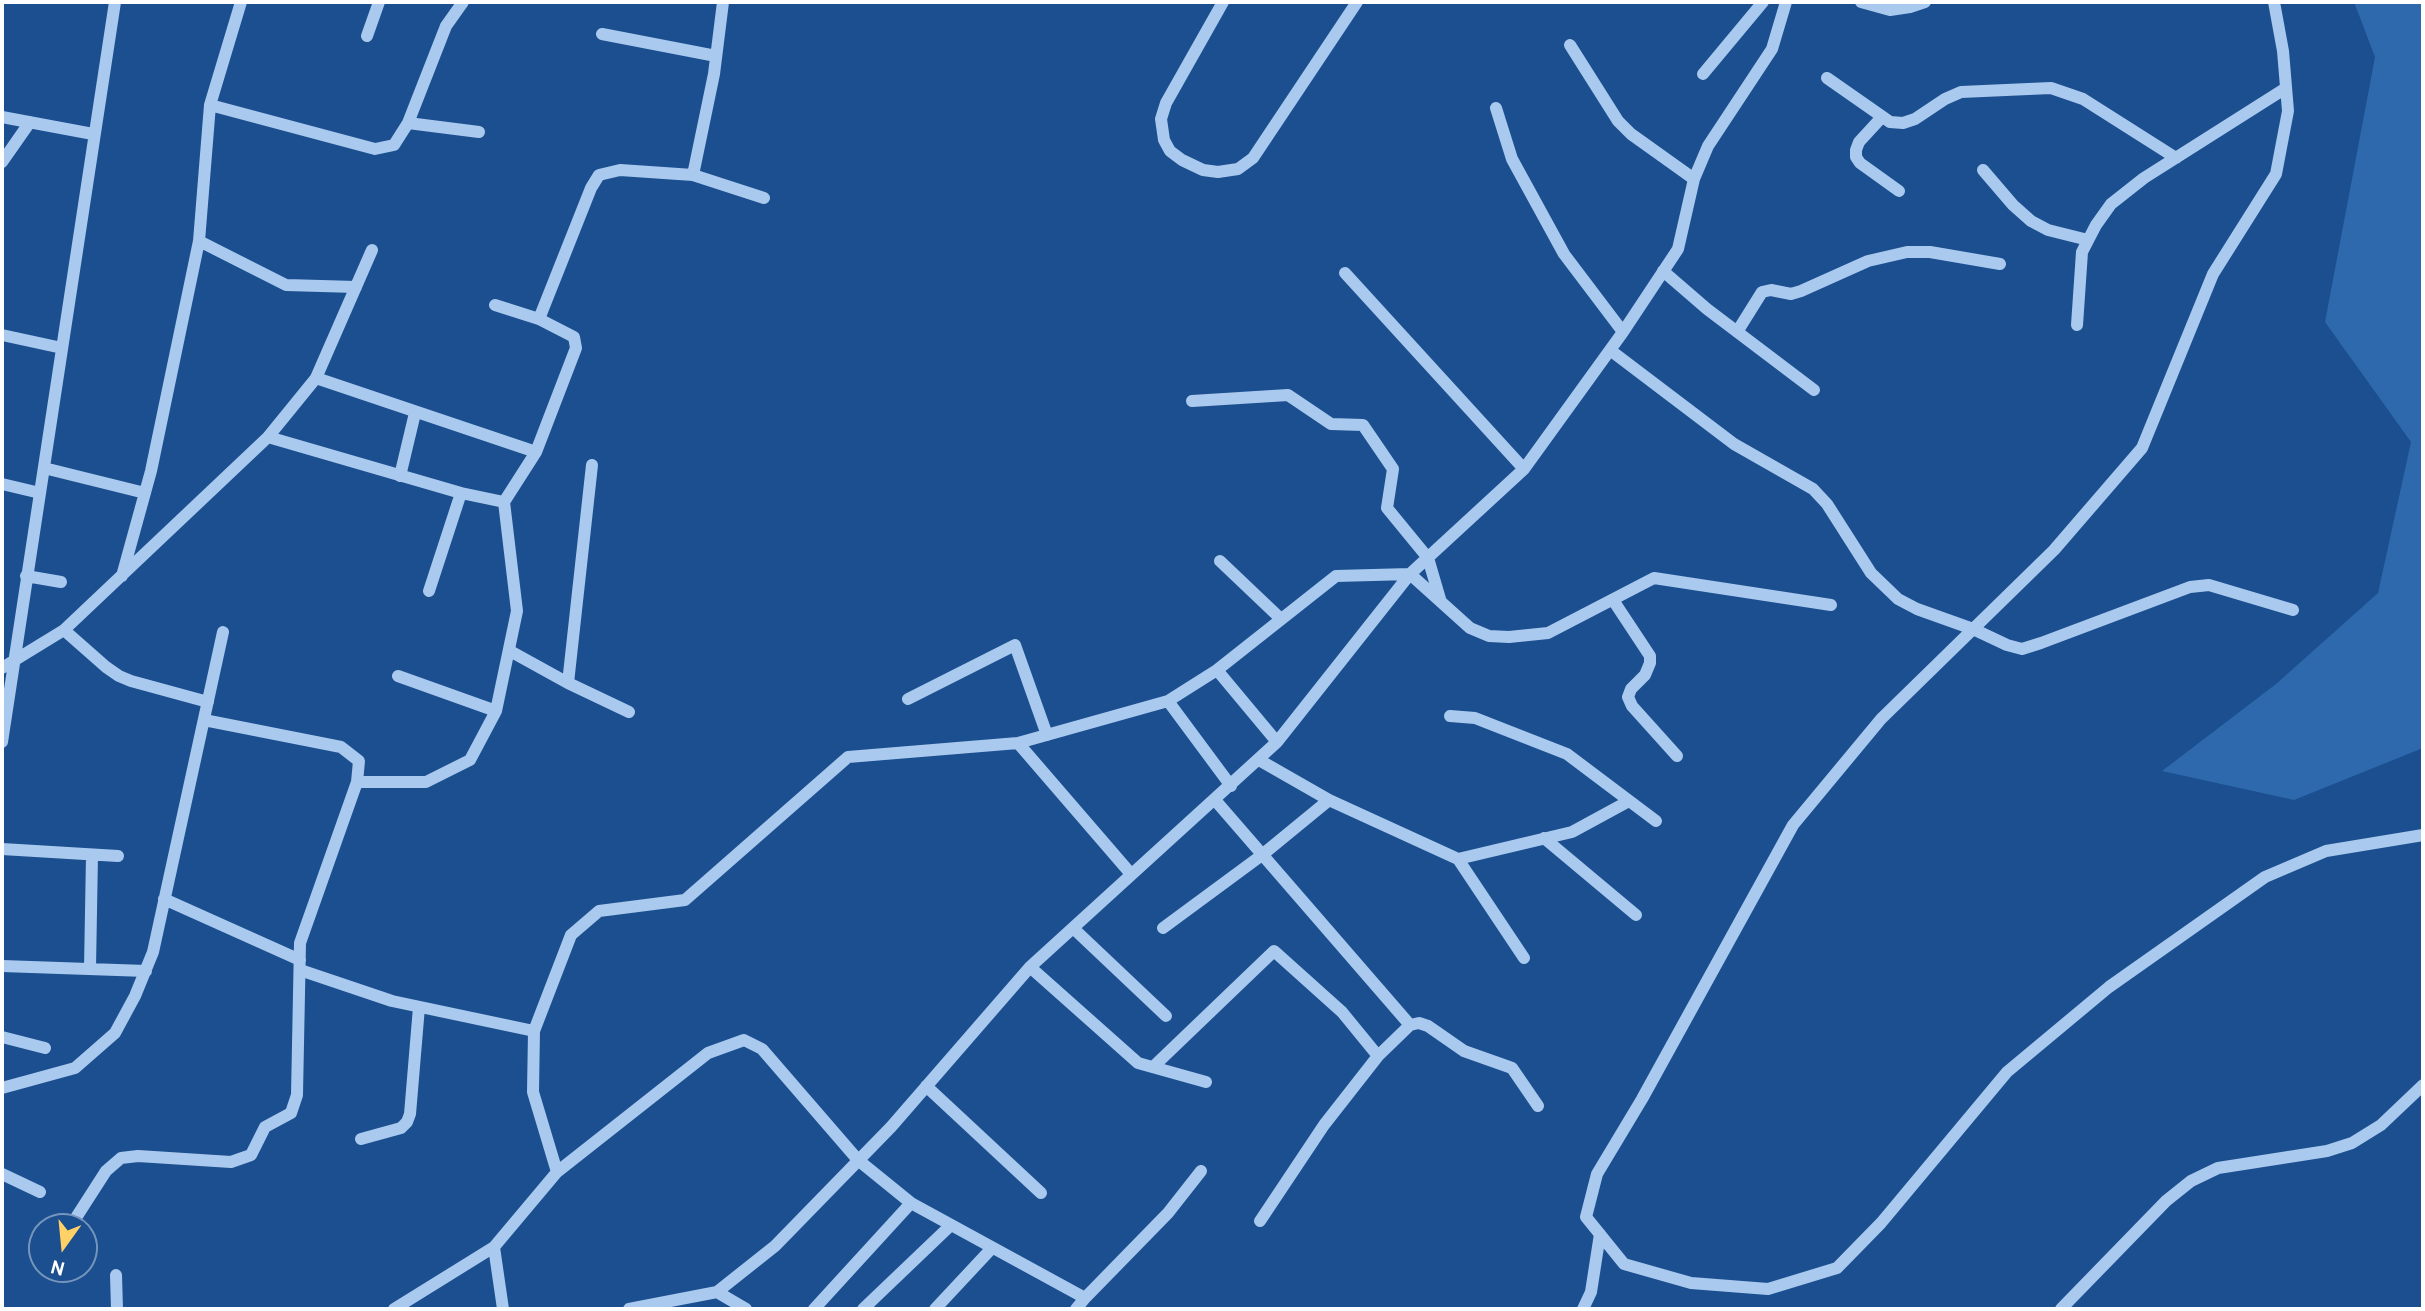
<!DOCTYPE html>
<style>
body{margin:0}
#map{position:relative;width:2425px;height:1311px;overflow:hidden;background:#1b4f8f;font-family:Overpass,sans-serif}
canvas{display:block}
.frame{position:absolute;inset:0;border:4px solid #fff;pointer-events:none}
.north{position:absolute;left:28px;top:1213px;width:70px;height:70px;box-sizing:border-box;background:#1b4f8f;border:2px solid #7695bc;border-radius:50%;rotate:195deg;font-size:19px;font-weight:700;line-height:28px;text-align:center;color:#fff}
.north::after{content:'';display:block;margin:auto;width:24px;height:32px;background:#ffd166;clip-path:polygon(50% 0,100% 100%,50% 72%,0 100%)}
</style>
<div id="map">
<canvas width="2425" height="1311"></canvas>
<div class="frame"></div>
<div class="north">N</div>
</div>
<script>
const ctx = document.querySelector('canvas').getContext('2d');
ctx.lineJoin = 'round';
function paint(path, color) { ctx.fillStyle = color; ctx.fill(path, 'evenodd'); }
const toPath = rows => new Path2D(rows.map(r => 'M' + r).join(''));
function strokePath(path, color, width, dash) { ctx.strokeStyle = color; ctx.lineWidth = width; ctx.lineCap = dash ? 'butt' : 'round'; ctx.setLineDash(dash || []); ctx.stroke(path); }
const green = toPath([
 [2354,2,2423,2,2423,748,2294,800,2162,771,2276,684,2378,593,2411,442,2325,322,2375,57]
]);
const minor = toPath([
 [1223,2,1166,103,1161,119,1164,140,1170,151,1182,160,1203,170,1218,172,1238,169,1253,158,1357,2],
 [1861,2,1890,10,1910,7,1925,2],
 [2274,2,2283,51,2288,111,2276,174,2213,274,2142,448,2054,550,1881,719,1793,825,1642,1099,1597,1174,1586,1217,1624,1264,1691,1283,1768,1289,1837,1268,1881,1223,2007,1072,2109,987,2265,877,2326,851,2423,835],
 [602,34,716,56],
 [367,36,379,2],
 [1570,45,1618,121,1631,134,1694,179],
 [1703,74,1763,2],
 [1827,78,1890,122,1903,123,1915,119,1945,99,1961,92,2051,88,2083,99,2176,158],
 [210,105,375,149,394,145,408,123,446,26,463,2],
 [1496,108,1512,159,1564,254,1623,332],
 [2,117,93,134],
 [1882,117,1859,142,1856,150,1856,157,1860,163,1899,191],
 [408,123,479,132],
 [2,162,30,122],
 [1983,170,2013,205,2031,221,2048,230,2088,240],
 [693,175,764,198],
 [199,241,286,285,356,287],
 [1663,271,1707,309,1814,390],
 [1345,273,1524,469],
 [539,319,591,188,599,175,620,170,693,175,714,74,723,2],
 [2077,325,2082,252,2096,225,2111,204,2144,178,2286,88],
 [1737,332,1762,292,1771,290,1791,294,1801,291,1868,261,1907,252,1930,252,2000,264],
 [2,335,62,348],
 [1610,350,1734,444,1813,489,1827,504,1871,573,1898,599,1917,609,1973,629,2007,645,2022,649,2041,643,2190,587,2209,585,2293,610],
 [316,378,536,452,576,348,574,337,539,319,495,305],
 [1192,401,1288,395,1331,424,1363,425,1393,469,1387,508,1428,558,1440,599],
 [268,437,461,493,504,502],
 [44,468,145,493],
 [400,476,415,413],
 [2,484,40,493],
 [1220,561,1281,619],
 [26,576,61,582],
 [122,576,151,471,199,241,210,105,241,2],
 [429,591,461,493],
 [1613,600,1650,656,1650,663,1645,675,1631,689,1628,697,1632,706,1677,756],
 [64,630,106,667,119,676,131,681,208,702],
 [510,651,568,683,592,465],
 [2,668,64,630,268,437,316,378,372,250],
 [1217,670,1277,742],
 [398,676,496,711],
 [568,683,629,712],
 [908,699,1015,645,1047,735],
 [1168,701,1231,786],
 [1450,716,1475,718,1567,754,1656,821],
 [204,720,341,747,359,761,357,782],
 [2,742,115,2],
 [1018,743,1131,874],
 [1259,760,1329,800,1458,859,1572,832,1629,801],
 [1215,800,1410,1025,1378,1056,1324,1125,1260,1221],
 [1544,838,1636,915],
 [2,849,118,856],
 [1458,859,1524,958],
 [164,899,300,960],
 [1073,928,1166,1016],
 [1163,928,1262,855,1329,800],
 [2,966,146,971],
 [1030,967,1138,1063,1206,1082],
 [90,968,92,855],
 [300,970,392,1001,534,1031],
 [1410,1025,1419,1023,1428,1026,1464,1051,1512,1068,1538,1106],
 [2,1037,45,1048],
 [1153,1067,1274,951,1342,1012,1378,1056],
 [926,1086,1041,1193],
 [2,1088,75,1068,115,1033,135,996,153,952,223,632],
 [361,1139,401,1128,407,1122,410,1114,419,1007],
 [557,1172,708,1053,744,1040,762,1049,858,1160,911,1203,1085,1298,1168,1213,1201,1171],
 [2,1174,40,1192],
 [70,1227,106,1171,121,1158,138,1156,231,1162,251,1155,265,1127,291,1113,297,1095,300,943,357,782,426,782,470,760,496,711,517,611,504,502,536,452],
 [494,1247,503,1309],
 [116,1275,117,1309],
 [717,1292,746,1309],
 [394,1309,494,1247,557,1172,533,1092,534,1031,571,935,599,911,685,900,848,757,1018,743,1168,701,1217,670,1336,576,1410,574,1470,628,1489,636,1509,637,1548,633,1654,578,1831,605],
 [629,1309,717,1292,775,1246,891,1127,1030,967,1277,742,1410,574,1524,469,1623,332,1678,249,1694,179,1708,146,1772,49,1786,2],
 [814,1309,911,1203],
 [863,1309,951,1225],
 [935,1309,992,1248],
 [1076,1309,1085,1298],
 [1583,1309,1591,1292,1600,1234],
 [2061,1309,2166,1201,2191,1181,2218,1168,2327,1151,2352,1143,2381,1125,2423,1085]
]);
paint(green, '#2e69ad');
strokePath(minor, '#a9c9ee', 12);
</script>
